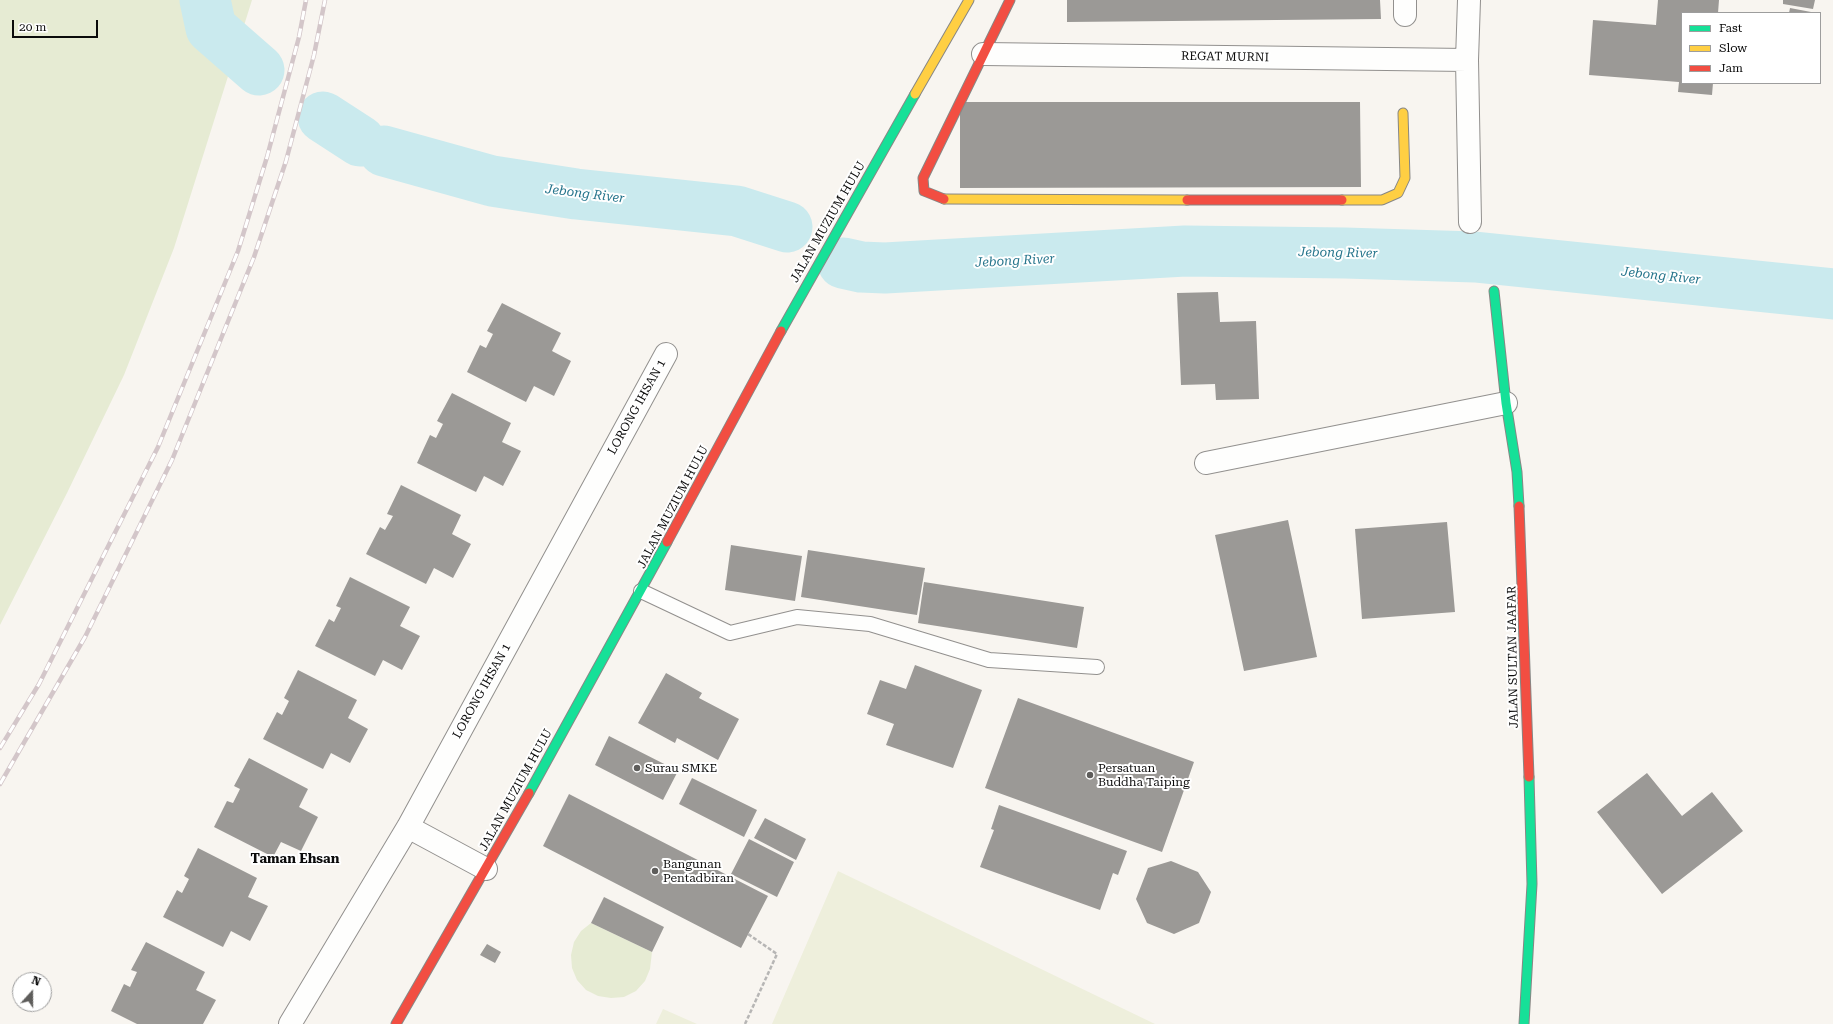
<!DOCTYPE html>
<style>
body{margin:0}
#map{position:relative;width:1833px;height:1024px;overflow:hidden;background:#f8f5f0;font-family:"Roboto Serif",serif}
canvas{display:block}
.legend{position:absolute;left:1681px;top:12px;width:140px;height:72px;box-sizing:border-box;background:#fff;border:1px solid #9d9d9d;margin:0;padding:5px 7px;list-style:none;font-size:12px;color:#0b0b0b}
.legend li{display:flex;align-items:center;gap:8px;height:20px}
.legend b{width:20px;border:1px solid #9d9d9d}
.north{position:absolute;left:12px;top:972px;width:40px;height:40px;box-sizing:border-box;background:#fff;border:1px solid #9d9d9d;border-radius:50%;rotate:21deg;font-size:11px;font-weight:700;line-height:16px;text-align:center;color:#0b0b0b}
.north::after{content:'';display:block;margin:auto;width:14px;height:18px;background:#5e5d5b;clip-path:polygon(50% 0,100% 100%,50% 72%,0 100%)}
.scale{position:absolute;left:12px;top:20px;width:86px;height:18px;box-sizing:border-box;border:2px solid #0b0b0b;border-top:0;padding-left:5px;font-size:12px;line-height:14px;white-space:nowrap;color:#0b0b0b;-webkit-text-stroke:3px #fff;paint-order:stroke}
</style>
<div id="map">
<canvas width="1833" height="1024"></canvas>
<ul class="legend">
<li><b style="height:5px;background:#16e098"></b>Fast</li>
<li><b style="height:5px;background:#ffcf43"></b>Slow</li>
<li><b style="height:5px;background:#f24e42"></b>Jam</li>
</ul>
<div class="north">N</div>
<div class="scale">20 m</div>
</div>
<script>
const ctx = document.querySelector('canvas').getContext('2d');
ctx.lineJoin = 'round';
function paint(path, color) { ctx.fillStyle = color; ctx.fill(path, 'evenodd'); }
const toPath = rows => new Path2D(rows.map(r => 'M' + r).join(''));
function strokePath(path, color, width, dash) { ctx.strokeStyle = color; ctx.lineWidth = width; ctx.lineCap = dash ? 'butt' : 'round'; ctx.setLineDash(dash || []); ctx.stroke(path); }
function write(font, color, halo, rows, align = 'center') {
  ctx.font = font + ' "Roboto Serif",serif'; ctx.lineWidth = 4; ctx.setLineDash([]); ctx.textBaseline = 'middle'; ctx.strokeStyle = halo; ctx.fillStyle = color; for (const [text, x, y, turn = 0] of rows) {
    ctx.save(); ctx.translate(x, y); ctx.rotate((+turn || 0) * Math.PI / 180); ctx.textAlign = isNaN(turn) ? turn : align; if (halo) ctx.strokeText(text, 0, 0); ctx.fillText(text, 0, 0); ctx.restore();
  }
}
const green = toPath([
 [0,0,252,0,174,248,124,375,67,493,0,625],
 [591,923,652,952,650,969,645,981,636,991,624,997,611,998,598,996,586,990,577,980,572,968,571,955,574,942,581,931]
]);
const pitch = toPath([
 [838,871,1155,1024,772,1024],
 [663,1009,697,1024,656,1024]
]);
const river = toPath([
 [205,0,211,28,259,70],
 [323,117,360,141],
 [384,151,492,181,576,194,737,211,787,227],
 [843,263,861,267,885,268,1185,251,1345,253,1475,257,1833,294]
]);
const building = toPath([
 [1067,0,1380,0,1381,19,1067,22],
 [1658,0,1719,0,1718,13,1682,13,1682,83,1713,83,1712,95,1678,92,1679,82,1589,75,1593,20,1656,25],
 [1783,0,1815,0,1813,9,1783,4],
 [1790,8,1811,12,1811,13,1789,13],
 [960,102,1360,102,1361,187,960,188],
 [1218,292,1220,322,1256,321,1259,399,1216,400,1215,384,1181,385,1177,293],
 [502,303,561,333,552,351,571,361,554,396,534,386,526,402,467,372,480,345,486,348,493,334,487,331],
 [452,393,511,423,502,442,521,451,503,486,484,476,476,492,417,463,430,435,436,438,443,424,437,421],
 [401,485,461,515,452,534,471,544,453,578,434,568,426,584,366,554,380,527,385,530,393,516,387,514],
 [1288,520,1317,657,1244,671,1215,535],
 [1447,522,1455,612,1362,619,1355,529],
 [731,545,802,556,795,601,725,590],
 [808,550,925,568,917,615,801,597],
 [350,577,410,607,400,626,420,636,402,670,383,660,375,676,315,646,329,619,334,622,341,608,336,606],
 [924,582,1084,607,1077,648,918,623],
 [915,665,982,690,953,768,886,745,894,724,867,714,880,680,906,689],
 [298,670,357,700,348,718,368,729,350,763,331,753,323,769,263,739,277,712,282,715,289,701,284,698],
 [666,673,702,693,699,698,739,719,718,760,677,738,675,743,638,723],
 [1018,698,1194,762,1162,852,985,788],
 [609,736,678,771,663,800,595,765],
 [249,758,308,789,299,807,318,817,301,851,281,842,273,857,214,827,227,801,233,803,240,789,234,786],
 [1647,773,1682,816,1712,792,1743,831,1662,894,1597,812],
 [692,778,757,810,744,837,679,804],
 [569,794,768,896,741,948,543,846],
 [999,805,1127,851,1118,875,1113,873,1100,910,980,867,994,830,991,829],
 [765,818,806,839,796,860,754,838],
 [749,839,794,862,777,897,731,874],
 [198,848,257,878,248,897,268,906,250,941,231,931,223,947,163,917,177,890,182,893,189,879,184,876],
 [1171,861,1198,872,1211,892,1199,923,1174,934,1147,923,1136,899,1148,868],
 [604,897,664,927,652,952,591,923],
 [146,942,205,972,196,990,216,1000,203,1024,137,1024,111,1011,124,984,130,987,137,972,131,970],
 [487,944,501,952,495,963,480,955]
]);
const path = toPath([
 [745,1024,777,954,748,934]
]);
const lane = toPath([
 [641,591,730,633,797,617,870,624,989,660,1097,667]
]);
const street = toPath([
 [1469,0,1467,60,1470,222],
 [1405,15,1405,0],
 [983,54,1467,60],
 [1206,463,1506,403],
 [408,827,486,869],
 [290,1024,408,827,666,354]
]);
const fast = toPath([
 [1494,291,1506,403,1517,472,1519,506],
 [781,331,915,94],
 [529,793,667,542],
 [1524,1024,1532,884,1529,777]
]);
const slow = toPath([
 [915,94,969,0],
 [944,199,1187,200],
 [1342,200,1382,200,1398,193,1405,178,1403,113]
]);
const jam = toPath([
 [944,199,924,191,923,178,1010,0],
 [1187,200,1342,200],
 [1519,506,1529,777],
 [667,542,781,331],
 [396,1024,529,793]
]);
const rail = toPath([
 [0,748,39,684,158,447,238,251,267,157,299,37,306,0],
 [0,784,85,637,172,460,254,257,286,161,314,55,325,0]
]);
const markers = [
 [637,768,4,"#5e5d5b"],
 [1090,775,4,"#5e5d5b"],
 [655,871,4,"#5e5d5b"]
];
const streetNames = [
 ["REGAT MURNI",1225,57,1],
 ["JALAN MUZIUM HULU",828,222,-60],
 ["LORONG IHSAN 1",637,407,-61],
 ["JALAN MUZIUM HULU",673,507,-62],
 ["JALAN SULTAN JAAFAR",1513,657,-91],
 ["LORONG IHSAN 1",482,691,-61],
 ["JALAN MUZIUM HULU",516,790,-61]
];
const poiNames = [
 ["Surau SMKE",645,768],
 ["Persatuan",1098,768],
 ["Buddha Taiping",1098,782],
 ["Bangunan",663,864],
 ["Pentadbiran",663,878]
];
const waterNames = [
 ["Jebong River",585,194,7],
 ["Jebong River",1338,253,1],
 ["Jebong River",1015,261,-3],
 ["Jebong River",1661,276,6]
];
const neighbourhoodNames = [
 ["Taman Ehsan",295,859]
];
paint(green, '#e6ebd3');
paint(pitch, '#eeefdc');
strokePath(river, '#caeaee', 51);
paint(building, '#9b9996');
strokePath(lane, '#92908e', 16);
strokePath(street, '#92908e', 24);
strokePath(fast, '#888785', 11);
strokePath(slow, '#888785', 11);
strokePath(jam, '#888785', 11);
strokePath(path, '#b7b6b5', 2.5, [4, 2]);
strokePath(lane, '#fefefd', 14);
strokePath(street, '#fefefd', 22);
strokePath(fast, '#16e098', 9);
strokePath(slow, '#ffcf43', 9);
strokePath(jam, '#f24e42', 9);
strokePath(rail, '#d3c6c9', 4.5);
strokePath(rail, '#fff', 3, [9]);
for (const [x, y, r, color] of markers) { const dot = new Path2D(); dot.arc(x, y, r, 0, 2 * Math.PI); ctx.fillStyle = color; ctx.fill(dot); strokePath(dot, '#fff', 1.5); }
write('12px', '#0b0b0b', '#fff', streetNames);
write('12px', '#0b0b0b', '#fff', poiNames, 'left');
write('italic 13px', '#26758c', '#fff', waterNames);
write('bold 13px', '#0b0b0b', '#fff', neighbourhoodNames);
</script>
